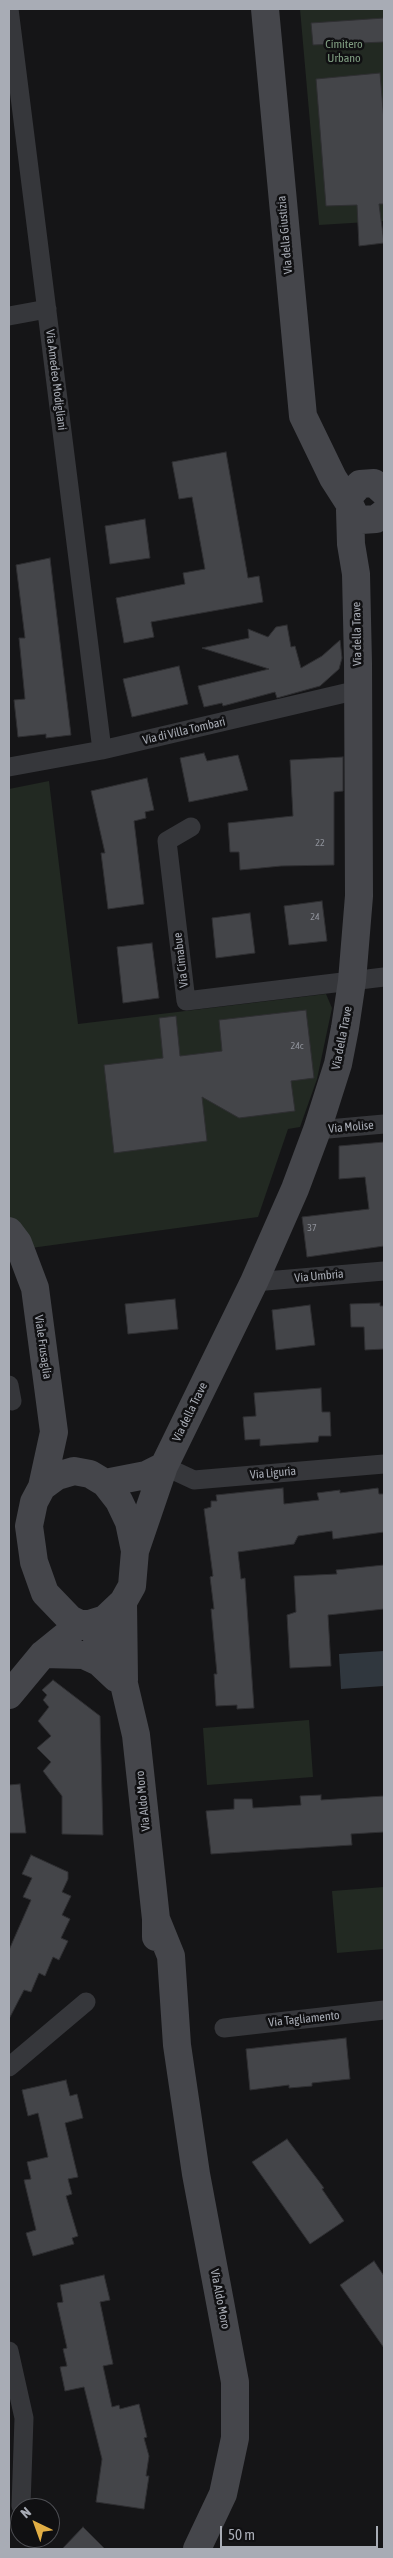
<!DOCTYPE html>
<style>
body{margin:0}
#map{position:relative;width:393px;height:2558px;overflow:hidden;background:#151517;font-family:"Asap Condensed",sans-serif}
canvas{display:block}
.frame{position:absolute;inset:0;border:10px solid #a8acb5;pointer-events:none}
.north{position:absolute;left:10px;top:2498px;width:50px;height:50px;box-sizing:border-box;background:#101012;border:1px solid #4d4e53;border-radius:50%;rotate:318deg;font-size:14px;font-weight:700;line-height:20px;text-align:center;color:#a8acb5}
.north::after{content:'';display:block;margin:auto;width:18px;height:22px;background:#e0ad44;clip-path:polygon(50% 0,100% 100%,50% 72%,0 100%)}
.scale{position:absolute;left:220px;top:2526px;width:158px;height:22px;box-sizing:border-box;border:2px solid #a8acb5;border-top:0;padding-left:6px;font-size:15px;line-height:18px;white-space:nowrap;color:#a8acb5;-webkit-text-stroke:4px #101012;paint-order:stroke}
</style>
<div id="map">
<canvas width="393" height="2558"></canvas>
<div class="frame"></div>
<div class="north">N</div>
<div class="scale">50 m</div>
</div>
<script>
const ctx = document.querySelector('canvas').getContext('2d');
ctx.lineJoin = 'round';
function paint(path, color) { ctx.fillStyle = color; ctx.fill(path, 'evenodd'); }
const toPath = rows => new Path2D(rows.map(r => 'M' + r).join(''));
function strokePath(path, color, width, dash) { ctx.strokeStyle = color; ctx.lineWidth = width; ctx.lineCap = dash ? 'butt' : 'round'; ctx.setLineDash(dash || []); ctx.stroke(path); }
function write(font, color, halo, rows, align = 'center') {
  ctx.font = font + ' "Asap Condensed",sans-serif'; ctx.lineWidth = 5; ctx.setLineDash([]); ctx.textBaseline = 'middle'; ctx.strokeStyle = halo; ctx.fillStyle = color; for (const [text, x, y, turn = 0] of rows) {
    ctx.save(); ctx.translate(x, y); ctx.rotate((+turn || 0) * Math.PI / 180); ctx.textAlign = isNaN(turn) ? turn : align; if (halo) ctx.strokeText(text, 0, 0); ctx.fillText(text, 0, 0); ctx.restore();
  }
}
const green = toPath([
 [300,9,384,9,384,221,319,225],
 [49,781,78,1024,326,994,332,1008,317,1079,300,1127,288,1129,258,1217,9,1251,9,789],
 [309,1720,313,1777,207,1785,203,1728],
 [384,1887,384,1949,337,1953,332,1891]
]);
const water = toPath([
 [384,1651,384,1686,341,1689,339,1654]
]);
const building = toPath([
 [384,18,384,42,313,45,311,23,384,18],
 [380,73,384,121,384,204,379,204,384,243,359,246,357,205,326,206,316,79,380,73],
 [226,452,248,578,259,576,263,602,151,622,154,637,124,643,116,598,185,584,183,573,205,569,192,497,179,499,172,462,226,452],
 [145,519,150,558,110,564,105,526,145,519],
 [50,558,71,735,46,738,46,734,18,737,14,700,25,699,19,638,25,638,16,565,50,558],
 [287,625,291,647,295,646,301,668,322,656,340,640,342,658,339,669,320,686,277,698,275,692,223,706,222,703,204,707,198,686,269,669,202,648,249,638,248,629,268,637,276,627,287,625],
 [179,666,188,704,132,717,123,679,179,666],
 [204,753,207,761,238,755,248,790,189,802,180,758,204,753],
 [343,757,343,791,334,792,334,865,281,866,240,870,239,852,230,852,228,823,293,816,290,760,343,757],
 [147,778,154,810,145,812,146,818,134,821,144,904,108,909,101,853,105,853,91,791,147,778],
 [322,901,327,941,289,945,284,906,322,901],
 [250,913,255,953,216,958,212,918,250,913],
 [152,943,159,998,123,1003,117,947,152,943],
 [306,1010,314,1078,291,1081,295,1111,239,1118,202,1097,207,1141,114,1153,104,1065,163,1058,159,1018,176,1016,180,1056,222,1051,219,1020,306,1010],
 [384,1142,384,1246,307,1257,302,1217,369,1209,365,1177,339,1179,339,1146,384,1142],
 [175,1299,178,1329,128,1334,125,1304,175,1299],
 [380,1303,380,1306,384,1306,384,1349,365,1350,364,1327,351,1327,350,1304,380,1303],
 [310,1305,315,1345,276,1350,272,1310,310,1305],
 [321,1388,322,1412,330,1412,331,1436,319,1436,318,1442,260,1446,260,1439,245,1440,243,1417,256,1416,254,1393,321,1388],
 [283,1488,284,1504,319,1500,317,1493,340,1490,340,1493,378,1488,379,1494,384,1494,384,1532,333,1539,332,1531,298,1536,294,1544,238,1552,241,1579,245,1578,254,1708,237,1709,237,1705,216,1706,214,1674,217,1674,211,1609,214,1609,210,1577,213,1576,204,1509,211,1507,211,1501,217,1501,216,1495,283,1488],
 [384,1565,384,1609,328,1615,331,1666,290,1668,287,1615,296,1612,294,1576,337,1574,336,1570,384,1565],
 [53,1680,100,1716,103,1835,62,1834,62,1796,43,1771,51,1762,37,1748,51,1736,38,1721,49,1707,43,1700,47,1695,42,1690,53,1680],
 [20,1784,26,1833,9,1833,9,1785,20,1784],
 [321,1795,321,1800,384,1796,384,1832,351,1834,352,1845,211,1854,206,1811,234,1809,234,1799,252,1799,253,1808,301,1805,300,1796,321,1795],
 [31,1855,68,1872,68,1879,62,1892,71,1896,62,1915,70,1919,61,1938,68,1941,59,1960,53,1957,45,1976,39,1973,31,1992,24,1990,9,2019,9,1950,31,1900,23,1897,32,1878,22,1874,31,1855],
 [346,2038,350,2079,312,2083,312,2086,289,2088,289,2085,250,2090,246,2049,346,2038],
 [66,2080,70,2096,77,2094,83,2118,65,2123,78,2177,68,2179,72,2194,66,2196,78,2236,72,2238,74,2244,33,2256,26,2233,36,2230,24,2180,31,2179,27,2162,48,2157,38,2113,28,2116,22,2090,66,2080],
 [287,2139,324,2188,322,2189,344,2221,310,2244,252,2162,287,2139],
 [374,2261,384,2276,384,2348,340,2285,374,2261],
 [104,2275,110,2300,100,2302,113,2364,103,2366,112,2407,119,2405,120,2409,139,2404,147,2437,144,2438,149,2456,146,2476,149,2476,144,2509,96,2502,102,2459,84,2387,65,2391,60,2367,67,2366,63,2349,67,2348,57,2303,63,2302,60,2285,104,2275],
 [83,2527,105,2549,62,2549,83,2527]
]);
const street = toPath([
 [9,9,102,750],
 [9,316,47,309],
 [9,767,102,750,358,690],
 [191,827,167,841,186,1001,384,977],
 [317,1130,384,1124],
 [254,1282,384,1271],
 [9,1385,12,1401],
 [164,1466,194,1480,384,1464],
 [224,2028,384,2010],
 [9,2067,86,2002],
 [9,2351,24,2418,21,2506]
]);
const secondary = toPath([
 [265,9,303,416,333,478,349,503],
 [384,492,374,483,360,484,350,495,349,503,355,516,361,520,376,519,384,513],
 [9,1231,18,1243,35,1288,54,1432,42,1487],
 [105,1483,146,1475,164,1466],
 [135,1551,129,1522,119,1501,105,1483,90,1474,74,1471,57,1476,42,1487,34,1502,29,1526,34,1562,45,1593,70,1619,80,1624,89,1624,105,1619,123,1602,132,1586,135,1551,164,1466,254,1282,295,1189,317,1130,338,1064,345,1028,352,981,359,896,358,663,356,574,351,544,350,510],
 [123,1602,124,1680],
 [89,1624,109,1655,124,1684,136,1735,156,1919,156,1937],
 [43,1654,84,1655,99,1662,116,1678],
 [9,1695,43,1654,80,1624],
 [156,1919,171,1956,177,2045,196,2174,235,2382,235,2438,223,2494,197,2549]
]);
const numberNames = [
 ["22",320,843],
 ["24",315,917],
 ["24c",297,1046],
 ["37",312,1228]
];
const parkNames = [
 ["Cimitero",344,44],
 ["Urbano",344,58]
];
const streetNames = [
 ["Via della Giustizia",285,235,-95],
 ["Via Amedeo Modigliani",56,380,83],
 ["Via della Trave",357,634,-91],
 ["Via di Villa Tombari",184,731,-13],
 ["Via Cimabue",181,960,-97],
 ["Via della Trave",342,1038,-79],
 ["Via Molise",351,1127,-5],
 ["Via Umbria",319,1276,-5],
 ["Viale Frusaglia",43,1347,82],
 ["Via della Trave",190,1412,-64],
 ["Via Liguria",273,1473,-5],
 ["Via Aldo Moro",143,1801,-96],
 ["Via Tagliamento",304,2019,-6],
 ["Via Aldo Moro",220,2299,79]
];
paint(green, '#222922');
paint(water, '#30373e');
paint(building, '#444549');
strokePath(building, '#2f2f32', 1);
strokePath(street, '#36373b', 19);
strokePath(secondary, '#45464b', 28);
write('10px', '#8f929a', null, numberNames);
write('12px', '#819f83', '#101012', parkNames);
write('12px', '#a8acb5', '#101012', streetNames);
</script>
